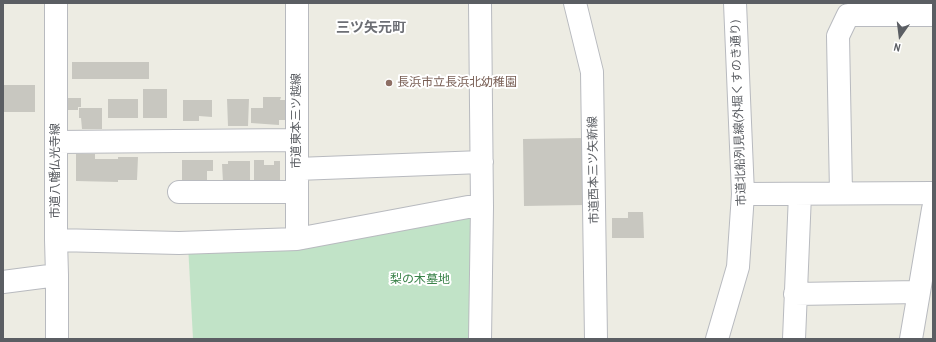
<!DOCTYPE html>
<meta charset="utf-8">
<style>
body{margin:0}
#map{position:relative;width:936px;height:342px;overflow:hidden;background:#edece3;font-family:"Archivo Narrow",sans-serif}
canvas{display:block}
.frame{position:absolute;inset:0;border:4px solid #5b5e63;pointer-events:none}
.north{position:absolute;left:880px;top:16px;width:40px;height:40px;-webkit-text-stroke:3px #fff;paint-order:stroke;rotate:194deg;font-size:11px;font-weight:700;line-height:16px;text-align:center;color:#5b5e63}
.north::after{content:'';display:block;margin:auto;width:14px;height:18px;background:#5b5e63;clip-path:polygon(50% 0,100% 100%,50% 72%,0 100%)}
</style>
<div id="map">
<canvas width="936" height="342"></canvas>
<div class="frame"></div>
<div class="north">N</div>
</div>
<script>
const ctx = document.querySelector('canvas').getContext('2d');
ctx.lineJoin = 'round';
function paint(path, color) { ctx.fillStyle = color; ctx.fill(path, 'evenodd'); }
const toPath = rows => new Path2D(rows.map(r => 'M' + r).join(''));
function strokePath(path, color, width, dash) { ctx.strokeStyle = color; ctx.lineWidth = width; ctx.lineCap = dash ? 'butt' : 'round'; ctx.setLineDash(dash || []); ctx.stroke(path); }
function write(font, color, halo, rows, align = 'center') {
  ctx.font = font + ' "Archivo Narrow","Noto Sans JP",sans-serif'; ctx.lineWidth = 4; ctx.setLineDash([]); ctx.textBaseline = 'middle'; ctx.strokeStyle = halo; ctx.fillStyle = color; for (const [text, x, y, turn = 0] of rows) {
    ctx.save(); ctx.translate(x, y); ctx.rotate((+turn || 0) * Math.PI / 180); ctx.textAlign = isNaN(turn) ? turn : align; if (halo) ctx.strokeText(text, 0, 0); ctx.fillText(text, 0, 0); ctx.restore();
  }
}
const green = toPath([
 [480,210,478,339,193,339,188,244]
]);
const building = toPath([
 [72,62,149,62,149,79,72,79],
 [3,85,35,85,35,112,3,112],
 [143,89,167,89,167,118,143,118],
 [263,97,281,97,280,100,286,100,286,107,288,107,288,120,279,120,279,125,251,123,251,108,263,108],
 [67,98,81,98,81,107,78,107,78,110,67,110],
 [108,99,138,99,138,118,108,118],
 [227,99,249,99,248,126,228,126],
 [183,100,212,100,212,117,199,116,199,121,183,121],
 [79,108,102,108,102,129,82,129,81,118,79,118],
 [583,138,585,205,524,206,523,139],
 [76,154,95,154,95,159,118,159,118,182,76,181],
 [118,157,138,157,137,180,118,180],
 [182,160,213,160,213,171,207,171,207,181,182,181],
 [254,160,264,160,264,165,274,165,274,161,280,161,280,181,254,181],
 [228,161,250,161,250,182,223,182,222,164,228,164],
 [628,212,643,212,644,238,612,238,612,218,628,218]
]);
const minor = toPath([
 [56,3,56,240,57,275,57,339],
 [297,3,297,239],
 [575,3,592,72,596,339],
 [56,142,297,140],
 [297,169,482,162],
 [179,192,297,192],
 [841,193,838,36,848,15,933,15],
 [743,194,933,193],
 [56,240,179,243,297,239,468,207,482,207],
 [3,282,57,275],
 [919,292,933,209],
 [795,294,919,292,911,339],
 [480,339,482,207,480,3],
 [717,339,738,267,743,194,735,3],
 [794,339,800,194]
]);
const markers = [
 [389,83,4,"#8d6e63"]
];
const educationNames = [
 ["長浜市立長浜北幼稚園",397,83]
];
const streetNames = [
 ["市道北船列見線(外堀くすのき通り)",739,113,-92],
 ["市道東本三ツ越線",297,121,-90],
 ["市道西本三ツ矢新線",594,170,-91],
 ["市道八幡仏光寺線",56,171,-90]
];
const parkNames = [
 ["梨の木墓地",420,280]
];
const quarterNames = [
 ["三ツ矢元町",371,28]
];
paint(green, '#c1e3c7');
paint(building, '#c8c7c0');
strokePath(minor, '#b8babf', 24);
strokePath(minor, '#fff', 22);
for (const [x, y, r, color] of markers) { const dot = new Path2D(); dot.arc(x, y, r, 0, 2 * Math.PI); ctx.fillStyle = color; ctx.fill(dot); strokePath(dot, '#fff', 1.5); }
write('12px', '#785e54', '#fff', educationNames, 'left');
write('12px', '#5b5e63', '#fff', streetNames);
write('12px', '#3b834a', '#fff', parkNames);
write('bold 14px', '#6d6f75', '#fff', quarterNames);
</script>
